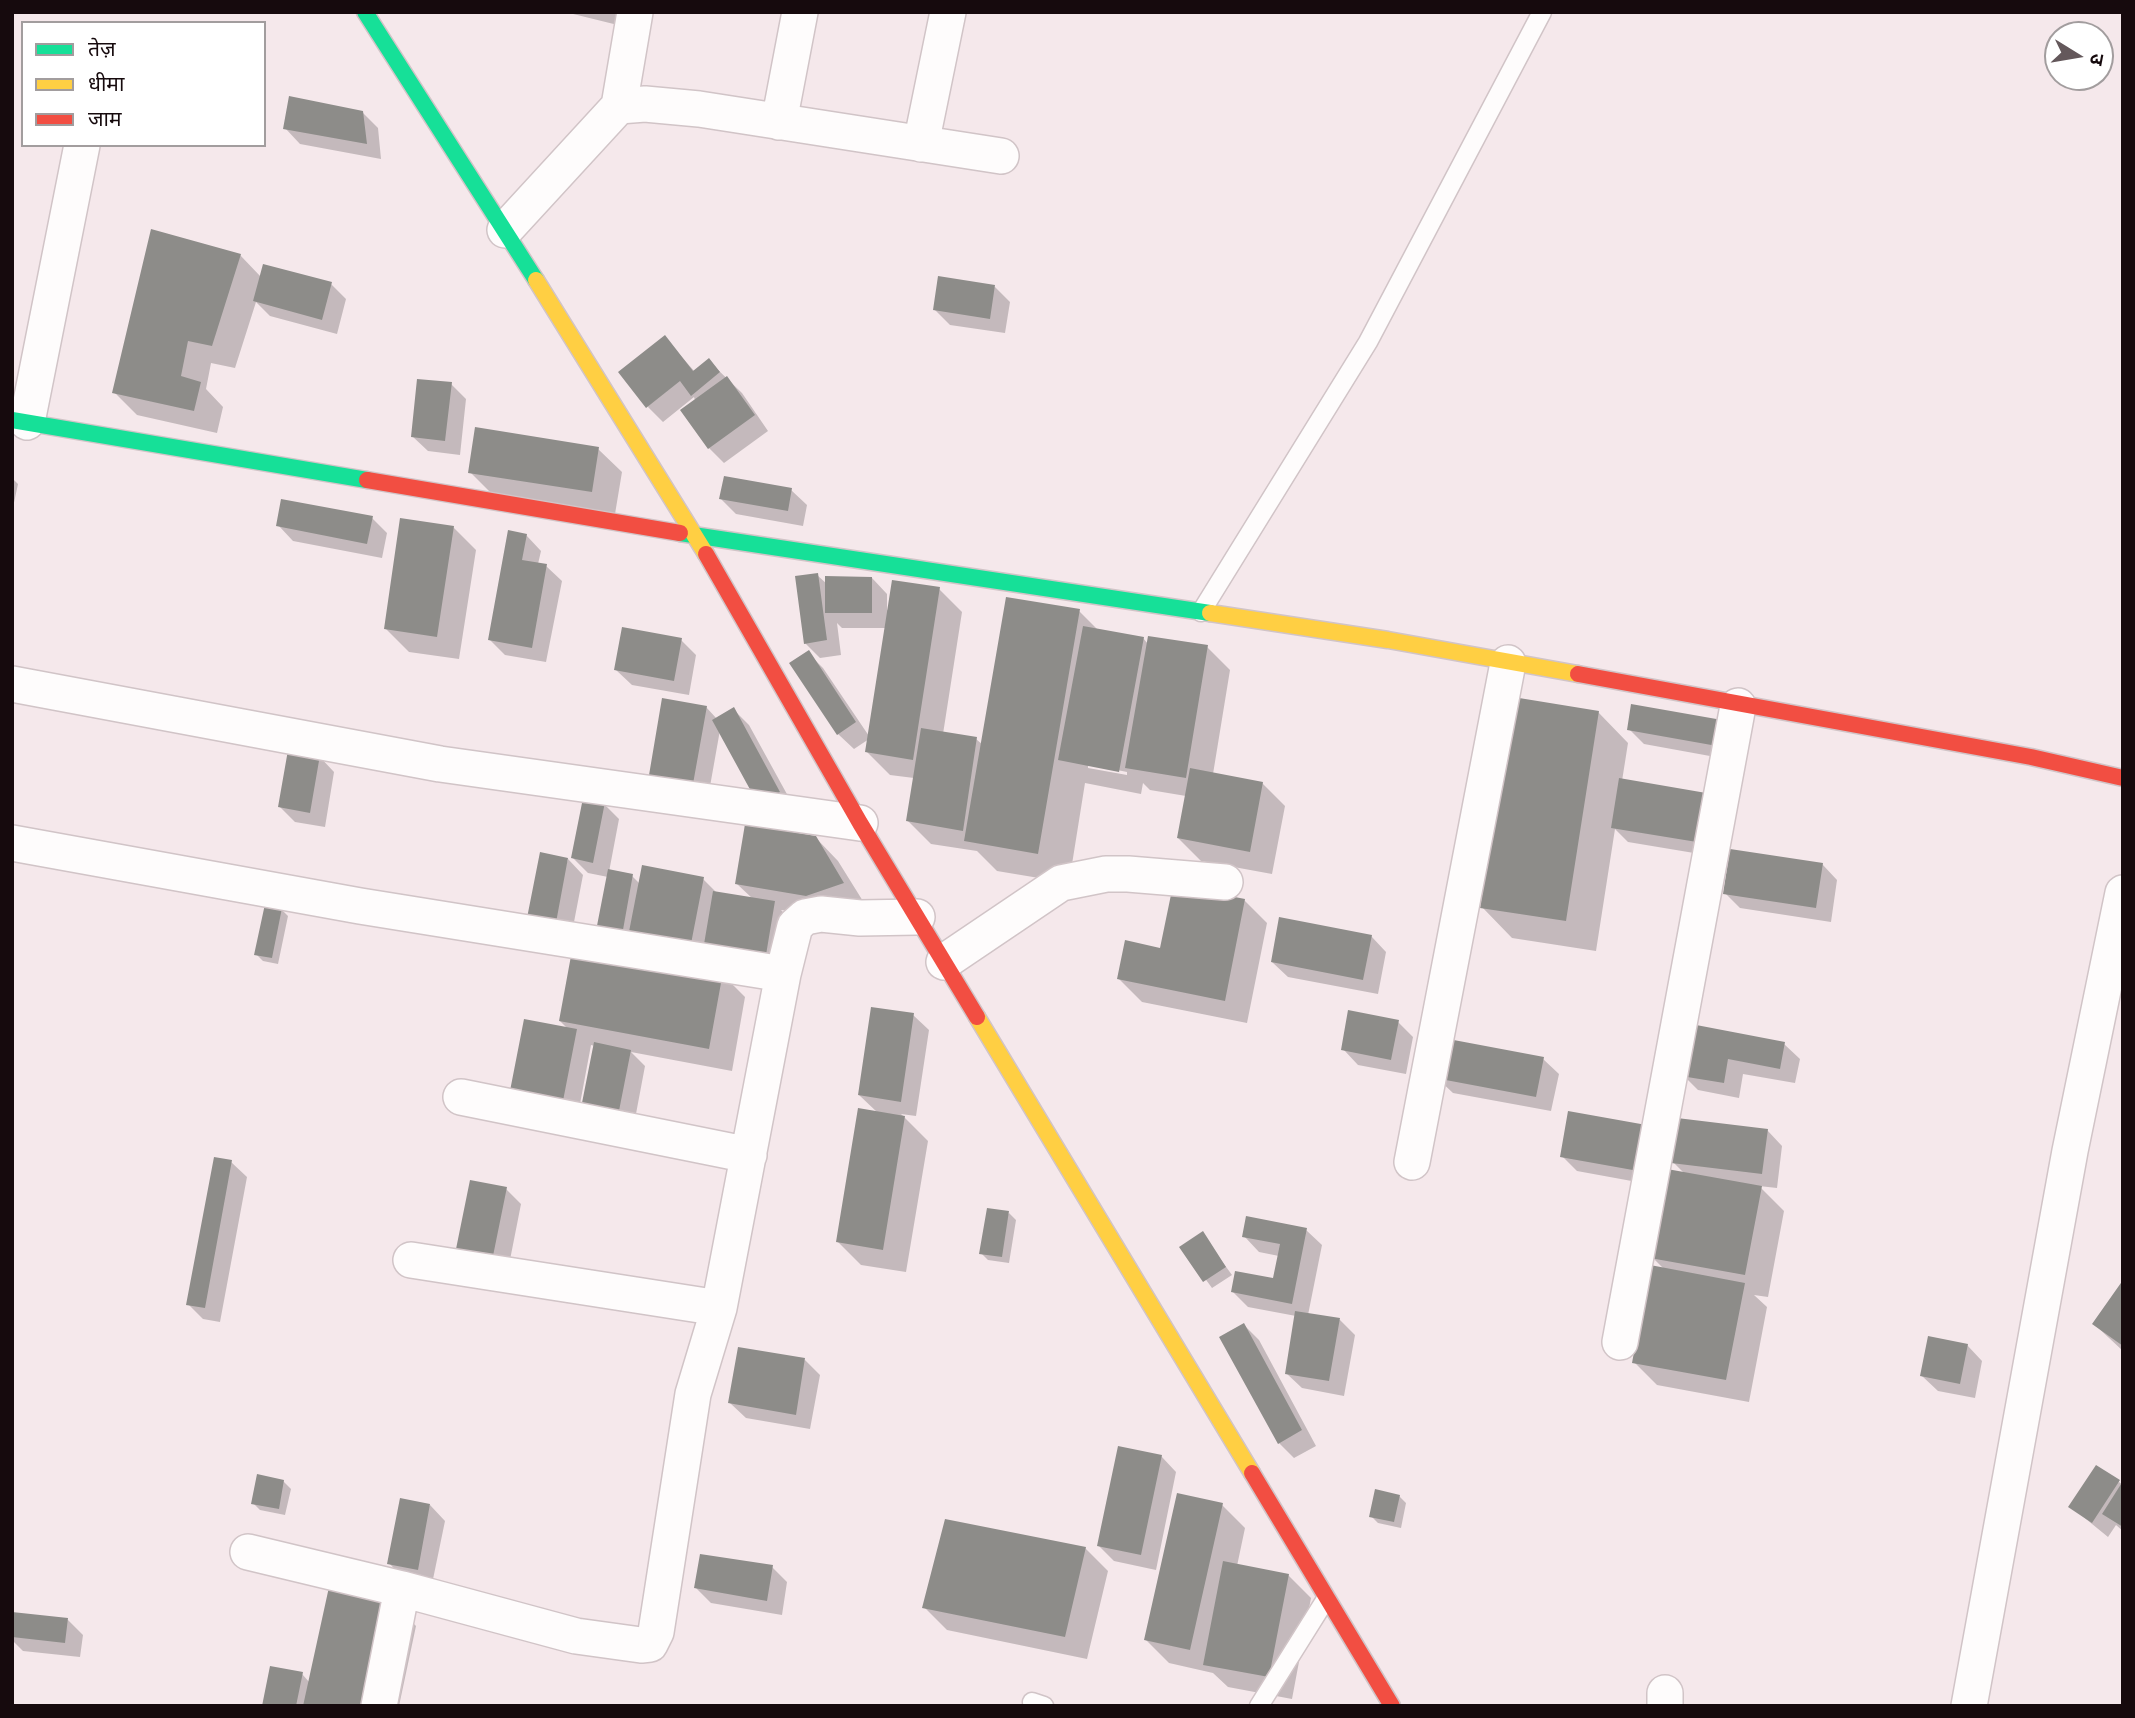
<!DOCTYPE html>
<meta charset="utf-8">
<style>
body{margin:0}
#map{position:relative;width:2135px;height:1718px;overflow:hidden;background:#f5e8eb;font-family:Quicksand,"Noto Sans Devanagari",sans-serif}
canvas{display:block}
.frame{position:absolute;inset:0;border:14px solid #160a0d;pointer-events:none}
.legend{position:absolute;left:21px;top:21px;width:245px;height:126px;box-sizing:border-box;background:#fff;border:2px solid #a29d9e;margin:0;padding:9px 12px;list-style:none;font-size:21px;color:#160a0d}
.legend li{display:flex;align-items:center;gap:14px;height:35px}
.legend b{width:35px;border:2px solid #a29d9e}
.north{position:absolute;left:2044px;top:21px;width:70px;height:70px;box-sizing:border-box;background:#fff;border:2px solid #a29d9e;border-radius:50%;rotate:101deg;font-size:19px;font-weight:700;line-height:28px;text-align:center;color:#160a0d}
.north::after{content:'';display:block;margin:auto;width:24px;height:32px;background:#64585b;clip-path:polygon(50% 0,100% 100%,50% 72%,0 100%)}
</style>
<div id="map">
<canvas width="2135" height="1718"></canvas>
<div class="frame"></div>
<ul class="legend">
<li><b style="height:9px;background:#16e098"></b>तेज़</li>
<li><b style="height:9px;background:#ffcf43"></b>धीमा</li>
<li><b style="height:9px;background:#f24e42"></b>जाम</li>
</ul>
<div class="north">उ</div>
</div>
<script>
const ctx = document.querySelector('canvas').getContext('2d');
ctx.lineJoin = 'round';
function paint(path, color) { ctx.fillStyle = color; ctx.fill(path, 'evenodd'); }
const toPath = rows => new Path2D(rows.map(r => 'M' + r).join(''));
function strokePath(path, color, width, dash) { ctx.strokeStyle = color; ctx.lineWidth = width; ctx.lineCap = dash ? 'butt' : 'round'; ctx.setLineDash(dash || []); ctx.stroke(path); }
const shadow = toPath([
 [565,12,638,12,634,29],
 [362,112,378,128,381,159,300,144,285,128],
 [240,255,261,277,331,284,346,299,337,334,270,316,256,302,235,368,211,363,206,389,223,407,217,433,137,415,114,392],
 [995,287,1010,302,1005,333,950,325,934,309],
 [665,338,695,372,716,368,742,393,768,431,724,463,709,448,694,397,663,422,648,407],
 [451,384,466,399,460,455,428,451,412,436],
 [598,449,622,472,615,514,493,495,470,472],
 [12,478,18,484,12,512],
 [791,490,807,505,803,526,736,514,721,499],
 [372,518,387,533,382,558,293,541,278,525],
 [453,527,476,550,459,659,409,652,386,629],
 [526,535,541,551,538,564,546,566,562,581,546,662,505,655,490,640],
 [817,575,827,584,872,578,887,594,887,610,939,589,962,612,943,734,976,739,983,745,1079,611,1098,630,1143,638,1148,644,1207,647,1230,670,1213,774,1262,783,1285,806,1272,874,1201,861,1178,838,1186,796,1150,790,1143,783,1141,794,1085,783,1069,883,997,871,977,851,931,844,908,821,914,778,890,775,867,752,869,739,854,749,838,734,808,653,823,668,869,736,886,628,842,628,837,623,841,655,820,658,805,643],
 [1088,764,1127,772,1127,775,1088,768],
 [681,640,696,655,689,695,632,685,616,670],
 [706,707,717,719,734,710,749,725,794,807,774,818,720,730,706,809,664,802],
 [1598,712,1628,743,1622,781,1718,857,1628,842,1615,829,1596,951,1512,938,1482,907],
 [1721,722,1732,760,1644,744,1629,729],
 [319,756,334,772,325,827,295,822,280,807],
 [604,804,619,819,609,872,632,876,640,884,703,879,718,894,753,899,737,884,815,837,838,861,866,906,830,918,781,910,789,918,779,981,722,974,745,997,732,1071,631,1052,645,1066,632,1135,597,1128,595,1046,591,1045,577,1120,526,1110,569,1030,560,1021,615,954,608,877,588,873,573,858],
 [568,859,583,875,570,943,543,937],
 [1822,864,1837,880,1831,922,1740,908,1725,893],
 [1244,900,1267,923,1247,1023,1142,1002,1119,979],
 [281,909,288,916,278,964,263,961,256,954],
 [1371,936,1386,952,1378,994,1288,977,1272,962],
 [913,1015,929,1030,916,1116,901,1114,928,1141,906,1272,861,1265,838,1242,878,1113,859,1095],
 [1398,1022,1413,1037,1406,1074,1358,1065,1343,1049],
 [1692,1026,1784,1044,1800,1059,1795,1083,1743,1074,1739,1098,1698,1090,1683,1075],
 [1543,1059,1559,1074,1551,1111,1453,1093,1437,1078],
 [1767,1130,1782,1146,1777,1188,1759,1186,1784,1211,1768,1297,1754,1295,1767,1307,1749,1402,1657,1385,1634,1362,1665,1270,1652,1257,1685,1174,1673,1162],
 [1667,1143,1659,1186,1577,1171,1562,1156],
 [231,1162,247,1177,220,1322,203,1319,188,1304],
 [506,1189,521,1204,508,1270,473,1264,458,1248],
 [1009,1213,1016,1220,1009,1263,988,1260,981,1253],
 [1306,1230,1322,1245,1308,1315,1340,1320,1355,1335,1344,1396,1302,1388,1286,1373,1296,1316,1248,1307,1233,1292,1275,1281,1279,1256,1259,1252,1244,1236],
 [1202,1234,1232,1275,1212,1288,1182,1247],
 [2123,1283,2123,1351,2094,1324],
 [1244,1325,1259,1340,1316,1446,1294,1458,1279,1443],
 [1967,1345,1982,1361,1975,1398,1938,1391,1922,1376],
 [805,1360,820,1375,810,1429,746,1418,730,1403],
 [1161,1456,1176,1472,1156,1570,1114,1561,1099,1546],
 [283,1481,291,1489,285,1515,260,1510,253,1503],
 [2119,1482,2123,1485,2123,1531,2116,1525,2108,1537,2070,1506],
 [1399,1496,1406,1503,1401,1528,1378,1523,1371,1516],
 [430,1505,445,1521,432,1584,404,1579,389,1563],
 [1222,1505,1245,1528,1237,1566,1288,1575,1311,1598,1292,1699,1228,1687,1213,1673,1169,1663,1146,1640],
 [1085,1548,1108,1571,1087,1659,947,1630,924,1607],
 [772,1567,787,1582,782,1615,711,1603,696,1588],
 [393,1603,416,1626,399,1706,264,1706,302,1674,310,1683],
 [12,1614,68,1620,83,1635,80,1657,23,1651,12,1640]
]);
const building = toPath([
 [289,96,363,111,367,144,283,129],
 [151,229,241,254,212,346,188,341,181,376,201,382,194,411,112,393],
 [263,264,332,282,322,320,253,301],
 [938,276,995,285,990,319,933,310],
 [665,335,693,371,709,358,720,372,691,396,680,381,646,408,618,372],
 [727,376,755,415,708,449,680,410],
 [417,379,452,382,445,441,411,437],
 [475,427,599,447,592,492,468,473],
 [724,476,792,488,788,511,719,499],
 [281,499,373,516,367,544,276,526],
 [400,518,454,526,437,637,384,629],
 [508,530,527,534,522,560,547,564,532,648,488,640],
 [818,573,827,640,804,644,795,576],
 [825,576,872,577,872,613,825,613],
 [892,580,940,587,913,760,865,752],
 [1006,597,1080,609,1038,854,964,841],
 [1083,626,1144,637,1119,772,1058,760],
 [622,627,682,638,674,681,614,670],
 [1148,636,1208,645,1186,778,1125,768],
 [809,650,856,722,837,735,789,663],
 [1513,697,1599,711,1566,921,1480,908],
 [662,698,707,706,691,795,647,787],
 [1631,704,1722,720,1717,746,1627,730],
 [734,707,780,792,758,804,712,720],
 [921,728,977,737,963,831,906,821],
 [288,750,320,755,310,813,278,807],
 [1190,768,1263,782,1250,852,1177,838],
 [1619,778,1712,794,1703,843,1611,828],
 [583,798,605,802,593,863,571,858],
 [745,824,816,836,844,883,806,896,735,884],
 [1730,849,1823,863,1816,908,1723,894],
 [540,852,568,858,555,928,526,923],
 [642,865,704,877,689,954,627,942],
 [608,869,633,874,621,941,595,936],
 [1173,885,1245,899,1225,1001,1117,979,1125,940,1160,948],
 [713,891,775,901,764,967,702,956],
 [265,904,282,908,272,958,254,955],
 [1279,917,1372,935,1363,980,1271,962],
 [573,945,723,972,709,1049,559,1021],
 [871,1007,914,1013,901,1102,858,1095],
 [1348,1010,1399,1020,1391,1060,1341,1050],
 [524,1019,577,1029,562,1106,509,1096],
 [1691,1024,1785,1042,1780,1069,1728,1059,1724,1083,1681,1076],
 [1443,1038,1544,1057,1536,1097,1435,1078],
 [594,1042,631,1050,617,1121,580,1113],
 [858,1108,905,1116,883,1250,836,1242],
 [1568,1111,1652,1126,1644,1172,1560,1157],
 [1677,1118,1768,1129,1762,1174,1671,1163],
 [214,1157,232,1160,205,1308,186,1305],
 [1667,1169,1762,1186,1745,1275,1650,1258],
 [470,1180,507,1187,493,1256,456,1249],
 [987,1208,1009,1211,1002,1257,979,1254],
 [1246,1216,1307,1228,1292,1304,1231,1292,1235,1271,1273,1278,1280,1244,1242,1237],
 [1203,1231,1226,1267,1203,1282,1179,1247],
 [1650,1265,1745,1283,1726,1380,1632,1363],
 [2123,1280,2123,1346,2092,1324],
 [1295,1311,1340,1318,1329,1381,1285,1374],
 [1244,1323,1302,1430,1278,1444,1219,1337],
 [1928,1336,1968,1344,1960,1384,1920,1376],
 [738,1347,805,1358,796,1415,728,1403],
 [1118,1446,1162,1455,1141,1555,1097,1546],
 [2096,1465,2120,1480,2092,1523,2068,1507],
 [257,1474,284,1480,279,1509,251,1504],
 [2123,1481,2123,1527,2102,1514],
 [1375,1489,1400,1495,1394,1522,1369,1517],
 [1177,1493,1223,1503,1190,1650,1144,1640],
 [400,1498,430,1504,418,1570,387,1564],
 [945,1519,1086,1547,1065,1637,922,1608],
 [700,1554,773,1565,767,1601,694,1588],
 [1223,1561,1289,1574,1269,1677,1203,1665],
 [329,1587,394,1602,372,1706,303,1706],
 [12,1612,68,1618,65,1643,12,1637],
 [270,1666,303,1672,296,1706,262,1706]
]);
const lane = toPath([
 [1201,612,1368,342,1542,12],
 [1032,1702,1044,1706],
 [1259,1706,1326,1599]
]);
const street = toPath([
 [619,106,635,12],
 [779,122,800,12],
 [921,144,948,12],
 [505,230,619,106,645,104,699,109,1001,156],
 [27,422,82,145],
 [12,684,440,764,860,823],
 [12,843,360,906,783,974],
 [944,962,1061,883,1106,874,1128,874,1225,882],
 [461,1097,749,1155],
 [1412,1162,1508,663],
 [411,1260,719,1308],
 [1620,1342,1738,706],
 [248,1552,402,1589,576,1636,641,1645,650,1644,656,1632,693,1394,719,1308,783,974,795,926,805,917,821,914,860,918,917,917],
 [379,1706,402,1589],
 [1665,1706,1665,1693],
 [1969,1706,2070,1151,2123,893]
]);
const fast = toPath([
 [365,12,536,280],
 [12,420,367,480],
 [680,533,1210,613]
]);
const slow = toPath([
 [536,280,706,554],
 [1210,613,1388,640,1578,674],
 [977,1017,1252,1473]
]);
const jam = toPath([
 [367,480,680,533],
 [706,554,860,823,977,1017],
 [1578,674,2031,757,2123,778],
 [1252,1473,1392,1706]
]);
paint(shadow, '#0003');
paint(building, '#8d8c89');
strokePath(lane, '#d1c4c7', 21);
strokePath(street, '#d1c4c7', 38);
strokePath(fast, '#d1c4c7', 19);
strokePath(slow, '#d1c4c7', 19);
strokePath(jam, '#d1c4c7', 19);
strokePath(lane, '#fefcfc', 18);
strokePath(street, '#fefcfc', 35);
strokePath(fast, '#16e098', 16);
strokePath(slow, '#ffcf43', 16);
strokePath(jam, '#f24e42', 16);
</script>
